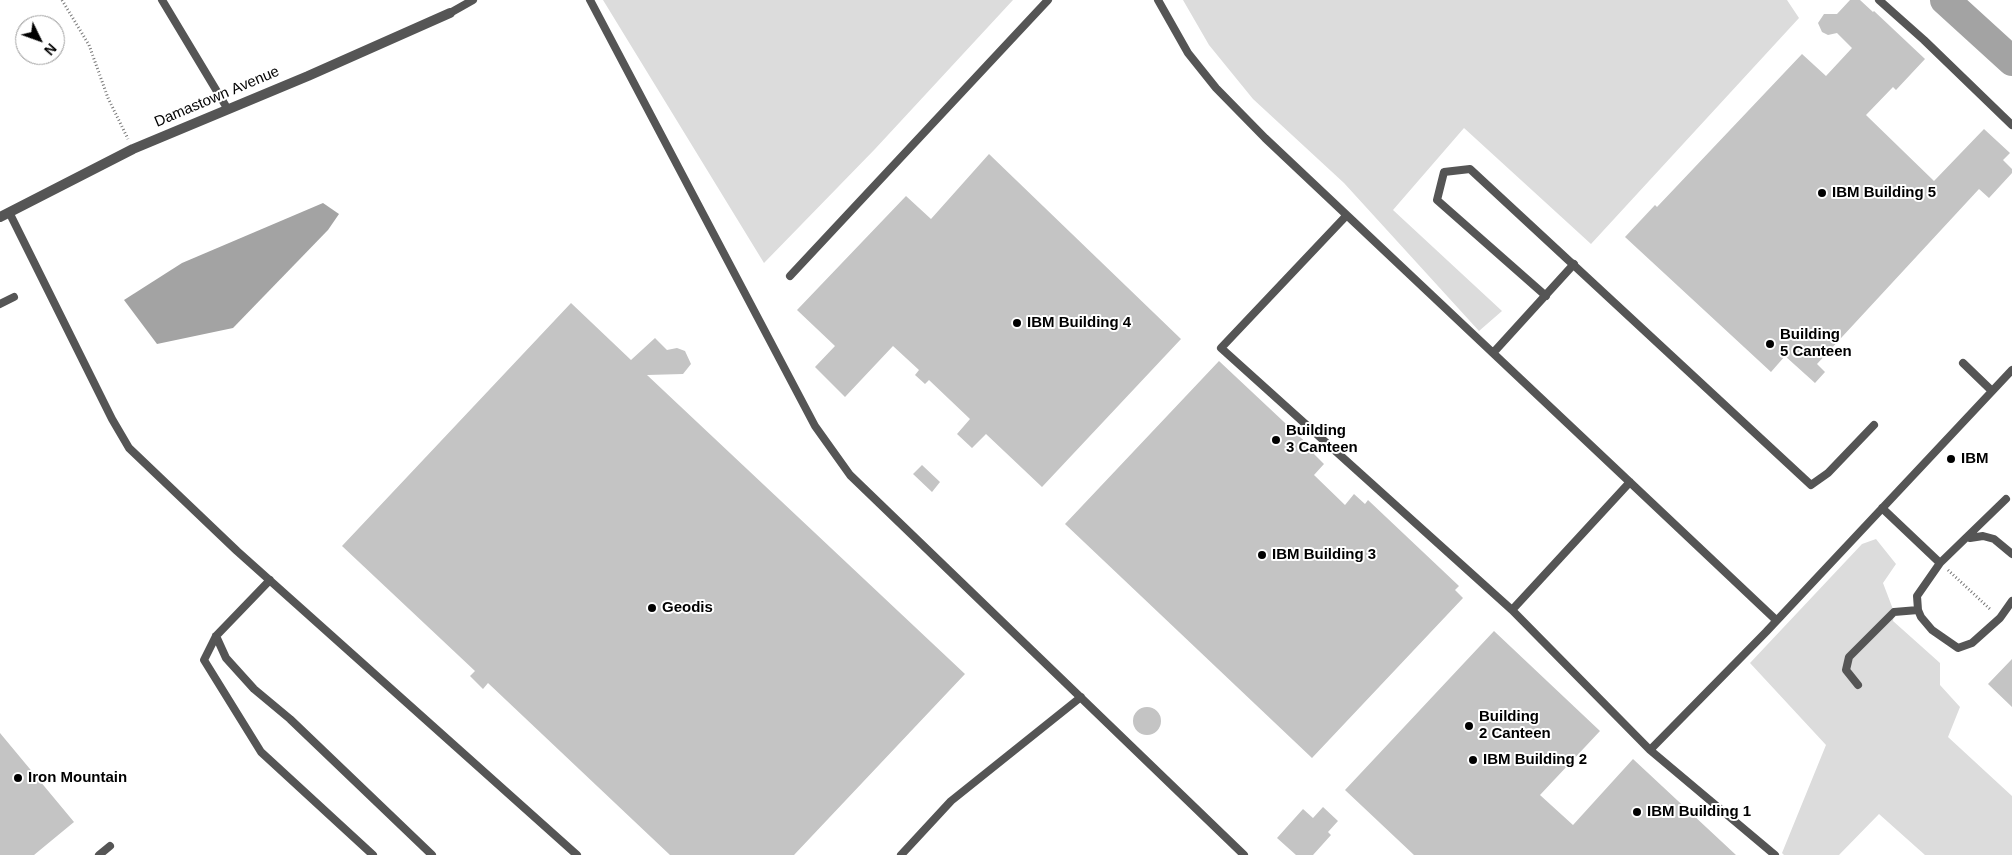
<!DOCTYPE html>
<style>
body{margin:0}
#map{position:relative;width:2012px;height:855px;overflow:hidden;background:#fff;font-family:Arial,sans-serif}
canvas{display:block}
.north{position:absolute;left:15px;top:15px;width:50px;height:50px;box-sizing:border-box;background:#fff;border:1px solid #999;border-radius:50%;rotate:132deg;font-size:14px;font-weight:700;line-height:20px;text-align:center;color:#000}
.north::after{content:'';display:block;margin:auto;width:18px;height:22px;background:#000;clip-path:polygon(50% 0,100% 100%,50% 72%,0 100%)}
</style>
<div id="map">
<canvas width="2012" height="855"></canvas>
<div class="north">N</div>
</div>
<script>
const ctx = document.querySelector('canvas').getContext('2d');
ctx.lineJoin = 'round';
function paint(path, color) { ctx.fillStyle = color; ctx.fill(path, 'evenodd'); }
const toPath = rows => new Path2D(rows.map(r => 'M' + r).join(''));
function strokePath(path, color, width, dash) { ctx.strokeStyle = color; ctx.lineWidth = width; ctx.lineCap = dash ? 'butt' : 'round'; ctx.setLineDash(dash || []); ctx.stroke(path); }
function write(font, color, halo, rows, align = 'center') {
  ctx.font = font + ' Arial,sans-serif'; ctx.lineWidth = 4; ctx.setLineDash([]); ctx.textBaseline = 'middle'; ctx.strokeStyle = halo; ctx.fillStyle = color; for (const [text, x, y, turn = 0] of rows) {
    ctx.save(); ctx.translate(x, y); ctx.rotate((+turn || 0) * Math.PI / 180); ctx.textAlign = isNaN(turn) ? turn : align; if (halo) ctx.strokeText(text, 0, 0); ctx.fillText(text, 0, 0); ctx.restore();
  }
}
const green = toPath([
 [603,0,1013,0,875,149,764,263],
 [1183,0,1787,0,1799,18,1591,244,1464,128,1393,210,1502,311,1479,331,1344,183,1253,99,1209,45],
 [1876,539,1896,564,1883,583,1894,612,1893,621,1940,663,1940,685,1960,707,1948,737,2012,796,2012,855,1925,855,1879,814,1839,855,1784,855,1782,853,1826,745,1750,663,1862,544]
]);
const water = toPath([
 [323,203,339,214,328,230,233,328,157,344,124,300,182,263]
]);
const river = toPath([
 [1945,0,2012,61]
]);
const building = toPath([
 [1850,0,1860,0,1873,12,1874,11,1925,59,1896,90,1893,87,1866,115,1934,181,1984,129,2010,153,2003,160,2012,169,2012,173,1989,198,1979,189,1817,364,1825,372,1815,383,1785,356,1771,372,1625,237,1655,205,1657,207,1802,54,1826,76,1852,48,1837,33,1828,35,1822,32,1818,23,1824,14,1837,14],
 [989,154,1181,339,1042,487,986,434,972,448,957,434,970,419,929,380,925,384,915,375,919,370,893,346,845,397,815,367,835,346,797,310,906,196,931,219],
 [571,303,631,360,655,338,667,350,677,348,685,351,691,364,683,374,647,375,965,674,794,855,670,855,488,683,483,689,470,676,475,671,342,546],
 [1219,361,1316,452,1314,454,1324,464,1314,475,1345,505,1354,494,1365,504,1368,500,1459,586,1455,590,1463,598,1312,758,1065,524],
 [922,465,940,482,932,492,913,474],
 [1494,631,1600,731,1540,795,1573,825,1633,759,1736,855,1414,855,1345,790],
 [2012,659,2012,707,1988,684],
 '1133 721a14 14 0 1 1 28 0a14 14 0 1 1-28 0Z',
 [0,733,74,822,34,855,0,855],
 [1323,807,1338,821,1328,832,1331,835,1313,855,1296,855,1277,838,1303,809,1313,818]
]);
const path = toPath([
 [62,0,89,45,108,98,128,139],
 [1948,570,1991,610]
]);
const lane = toPath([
 [162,0,227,108],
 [590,0,815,426,850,475,1244,855],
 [1158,0,1188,53,1216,88,1265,138,1776,620],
 [1879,0,1924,40,2012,125],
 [450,13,473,0],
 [9,212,112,419,129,448,237,551,577,855],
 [1346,216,1221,348,1512,610,1650,750,1775,855],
 [790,276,1048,0],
 [1546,296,1437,200,1444,172,1470,169,1811,485,1828,473,1874,425],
 [0,304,14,297],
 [1493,353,1574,264],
 [1963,363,1992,391],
 [1882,508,1940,563,2006,499],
 [1970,538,1983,536,1994,539,2012,554],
 [1940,563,1917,596,1918,610,1921,617,1932,630,1958,648,1972,643,2000,618,2012,601],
 [270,580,216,636,204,660,261,752,373,855],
 [1512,610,1630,482],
 [216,636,226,658,254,689,290,719,432,855],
 [1858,685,1846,670,1849,657,1894,612,1918,610],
 [1650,750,1766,632,2012,370],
 [99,855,110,846],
 [901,855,951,801,1081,697]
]);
const street = toPath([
 [0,217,133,149,308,76,450,13]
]);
const markers = [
 [1822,193,5,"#000"],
 [1017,323,5,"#000"],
 [1770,344,5,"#000"],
 [1276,440,5,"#000"],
 [1951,459,5,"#000"],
 [1262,555,5,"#000"],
 [652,608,5,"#000"],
 [1469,726,5,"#000"],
 [1473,760,5,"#000"],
 [18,778,5,"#000"],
 [1637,812,5,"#000"]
];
const streetNames = [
 ["Damastown Avenue",217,97,-23]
];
const poiNames = [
 ["IBM Building 5",1832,193],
 ["IBM Building 4",1027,323],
 ["Building",1780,335],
 ["5 Canteen",1780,352],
 ["Building",1286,431],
 ["3 Canteen",1286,448],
 ["IBM",1961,459],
 ["IBM Building 3",1272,555],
 ["Geodis",662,608],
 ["Building",1479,717],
 ["2 Canteen",1479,734],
 ["IBM Building 2",1483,760],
 ["Iron Mountain",28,778],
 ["IBM Building 1",1647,812]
];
paint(green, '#dcdcdc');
paint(water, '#a3a3a3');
strokePath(river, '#a3a3a3', 30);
paint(building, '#c4c4c4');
strokePath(path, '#777', 3, [1, 2.5]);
strokePath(lane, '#555', 8);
strokePath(street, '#555', 10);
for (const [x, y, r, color] of markers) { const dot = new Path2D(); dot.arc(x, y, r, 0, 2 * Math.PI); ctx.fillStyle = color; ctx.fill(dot); strokePath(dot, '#fff', 2); }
write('15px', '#000', '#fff', streetNames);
write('bold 15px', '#000', '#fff', poiNames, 'left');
</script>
